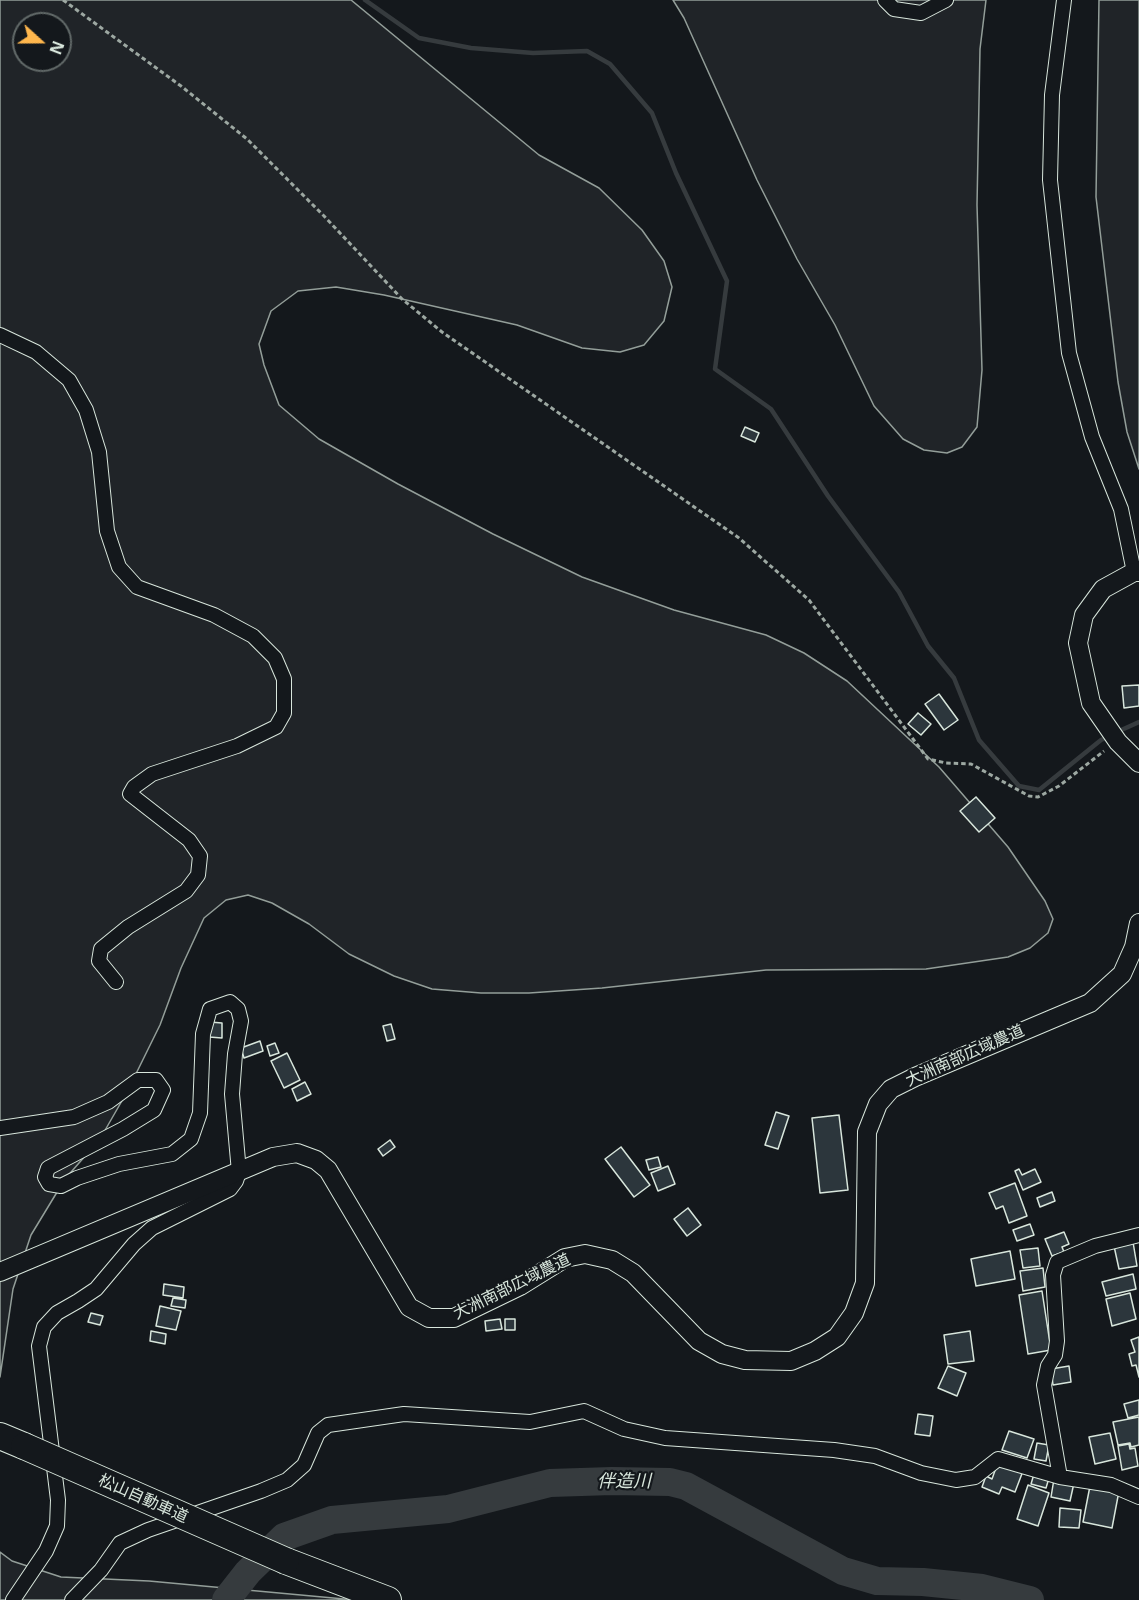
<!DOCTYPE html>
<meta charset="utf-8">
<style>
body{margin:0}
#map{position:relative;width:1139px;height:1600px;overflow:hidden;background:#14181c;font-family:"Open Sans",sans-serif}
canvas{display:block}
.north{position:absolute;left:12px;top:12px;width:60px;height:60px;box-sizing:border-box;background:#14181c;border:2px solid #626a69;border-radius:50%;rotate:111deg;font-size:16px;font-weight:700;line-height:24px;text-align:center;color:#d8e6dc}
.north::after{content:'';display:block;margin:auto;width:21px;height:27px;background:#ffb74d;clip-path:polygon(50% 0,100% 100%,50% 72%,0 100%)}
</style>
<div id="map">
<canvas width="1139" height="1600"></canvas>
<div class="north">N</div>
</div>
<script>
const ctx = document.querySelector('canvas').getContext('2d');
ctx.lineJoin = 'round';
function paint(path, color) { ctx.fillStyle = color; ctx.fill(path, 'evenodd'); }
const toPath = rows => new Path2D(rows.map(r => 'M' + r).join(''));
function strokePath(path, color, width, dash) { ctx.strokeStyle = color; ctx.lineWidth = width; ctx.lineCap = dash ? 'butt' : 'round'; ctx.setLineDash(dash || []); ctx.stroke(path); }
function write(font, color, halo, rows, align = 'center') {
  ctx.font = font + ' "Open Sans","Noto Sans JP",sans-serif'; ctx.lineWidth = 4.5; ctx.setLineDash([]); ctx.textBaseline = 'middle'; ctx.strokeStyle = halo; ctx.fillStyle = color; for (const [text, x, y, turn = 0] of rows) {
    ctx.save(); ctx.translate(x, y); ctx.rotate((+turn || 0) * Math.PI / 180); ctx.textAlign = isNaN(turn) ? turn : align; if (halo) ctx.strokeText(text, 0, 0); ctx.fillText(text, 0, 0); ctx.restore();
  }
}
const green = toPath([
 [0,0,351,0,539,155,599,188,642,230,664,261,672,287,664,321,644,345,620,352,582,348,517,325,384,295,336,287,298,291,271,311,259,344,264,365,279,405,319,439,398,484,493,534,582,577,674,610,766,635,804,653,847,681,939,767,1008,847,1045,901,1053,919,1048,933,1030,948,1008,957,926,969,766,970,602,988,529,993,481,993,432,989,394,976,349,954,309,924,272,903,248,895,226,900,204,918,181,968,160,1025,127,1092,100,1139,65,1179,31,1235,13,1289,0,1377,0,0],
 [24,24,60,24,60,60,24,60,24,24],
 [673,0,986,0,980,49,977,205,982,370,977,427,962,447,947,453,924,450,903,439,874,406,835,325,797,259,757,180,684,18,673,0],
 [1099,0,1139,0,1139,469,1127,432,1118,382,1096,197,1099,0],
 [0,1552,12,1561,61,1577,149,1581,355,1600,0,1600,0,1552]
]);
const stream = toPath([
 [365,0,419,38,471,48,533,53,587,51,610,64,652,113,676,173,727,281,715,369,771,409,828,496,899,592,928,646,954,678,979,740,1019,786,1039,790,1101,740,1110,736],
 [1117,732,1139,722]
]);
const river = toPath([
 [226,1600,248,1572,284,1537,332,1520,448,1509,550,1483,612,1481,670,1482,686,1486,843,1571,877,1581,923,1582,982,1588,1030,1600]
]);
const building = toPath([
 [745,427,759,433,755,442,741,436,745,427],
 [1139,685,1139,706,1124,708,1122,686,1139,685],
 [939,694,958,720,944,730,925,704,939,694],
 [918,713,931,724,921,735,908,724,918,713],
 [976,797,995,818,979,832,960,811,976,797],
 [210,1022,222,1023,222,1038,209,1037,210,1022],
 [391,1024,395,1039,387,1041,383,1026,391,1024],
 [260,1041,263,1051,244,1058,241,1048,260,1041],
 [275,1043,279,1053,270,1056,267,1046,275,1043],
 [287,1053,300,1080,284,1088,271,1061,287,1053],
 [305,1082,311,1094,297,1101,292,1089,305,1082],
 [776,1112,789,1116,778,1149,765,1145,776,1112],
 [839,1115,848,1190,820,1193,812,1118,839,1115],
 [390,1140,395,1147,383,1156,378,1149,390,1140],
 [621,1147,650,1185,634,1197,605,1159,621,1147],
 [658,1157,661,1167,649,1170,646,1160,658,1157],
 [668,1166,675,1184,658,1191,651,1173,668,1166],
 [1019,1169,1022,1175,1035,1169,1041,1182,1023,1190,1015,1171,1019,1169],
 [1015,1183,1027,1216,1009,1223,1003,1206,996,1209,989,1193,1015,1183],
 [1052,1192,1055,1201,1040,1207,1037,1198,1052,1192],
 [688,1208,701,1225,687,1236,674,1219,688,1208],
 [1030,1224,1034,1235,1017,1241,1013,1230,1030,1224],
 [1064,1232,1069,1244,1062,1247,1064,1252,1052,1256,1045,1239,1064,1232],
 [1133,1242,1137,1266,1119,1269,1114,1246,1133,1242],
 [1038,1248,1040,1266,1023,1268,1020,1250,1038,1248],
 [1010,1251,1015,1279,976,1286,971,1259,1010,1251],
 [1043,1268,1045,1287,1023,1291,1020,1271,1043,1268],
 [1133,1274,1136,1289,1106,1296,1102,1282,1133,1274],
 [164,1284,184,1287,183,1298,163,1295,164,1284],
 [1042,1291,1051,1350,1028,1354,1019,1295,1042,1291],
 [1130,1293,1136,1319,1112,1326,1106,1299,1130,1293],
 [173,1298,186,1300,185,1308,171,1306,173,1298],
 [160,1306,181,1311,176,1330,156,1326,160,1306],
 [91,1313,103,1316,100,1325,88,1322,91,1313],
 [500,1319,502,1329,486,1331,485,1321,500,1319],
 [505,1319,515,1319,515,1330,505,1330,505,1319],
 [151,1331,166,1334,165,1344,150,1341,151,1331],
 [970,1331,974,1361,948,1364,944,1335,970,1331],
 [1139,1337,1139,1377,1136,1365,1132,1366,1129,1354,1135,1352,1131,1340,1139,1337],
 [948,1366,966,1373,957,1396,938,1388,948,1366],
 [1069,1366,1071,1382,1053,1385,1051,1369,1069,1366],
 [1139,1400,1139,1415,1128,1418,1124,1404,1139,1400],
 [918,1414,933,1416,930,1436,915,1434,918,1414],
 [1139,1417,1139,1445,1131,1447,1130,1443,1118,1445,1113,1422,1139,1417],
 [1009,1431,1034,1439,1027,1458,1002,1450,1009,1431],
 [1110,1433,1116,1459,1095,1464,1089,1437,1110,1433],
 [1037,1443,1049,1445,1046,1461,1034,1459,1037,1443],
 [1129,1444,1130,1449,1135,1448,1138,1466,1122,1470,1118,1446,1129,1444],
 [997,1465,1023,1471,1015,1492,1002,1487,999,1494,982,1487,986,1476,992,1479,997,1465],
 [1034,1474,1049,1478,1046,1488,1031,1484,1034,1474],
 [1054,1479,1074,1483,1070,1501,1051,1497,1054,1479],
 [1028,1485,1049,1493,1038,1526,1017,1519,1028,1485],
 [1090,1486,1119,1491,1112,1528,1083,1522,1090,1486],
 [1060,1508,1081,1510,1079,1528,1059,1527,1060,1508]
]);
const path = toPath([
 [63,0,181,86,247,139,324,216,402,299,442,332,739,538,809,600,928,759,946,763,971,764,1029,796,1038,797,1059,786,1104,751]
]);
const minor = toPath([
 [885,0,894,9,921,13,946,0],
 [1064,0,1052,95,1050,180,1069,353,1092,437,1121,509,1134,572],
 [0,335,36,352,69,380,86,410,99,452,107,531,119,567,137,587,214,615,253,636,275,658,284,679,284,713,276,727,237,746,152,774,134,787,130,794,189,840,200,856,198,875,186,891,128,927,101,949,99,961,116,982],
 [0,1128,74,1117,108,1102,138,1080,156,1080,163,1090,154,1110,123,1129,48,1168,45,1177,49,1184,61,1186,77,1178,119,1164,172,1154,191,1139,200,1113,203,1034,210,1009,230,1002,238,1009,241,1021,235,1054,232,1094,239,1172,236,1181,230,1189,152,1228,134,1244,96,1289,78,1301,57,1313,44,1327,39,1346,58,1500,57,1526,46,1551,13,1600],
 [1060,1477,1044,1385,1048,1366,1055,1355,1057,1341,1053,1275,1057,1262,1095,1246,1139,1235],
 [72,1600,101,1570,120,1543,148,1530,261,1491,287,1480,304,1465,318,1433,328,1425,404,1414,530,1422,584,1411,624,1429,665,1438,834,1450,875,1456,921,1473,956,1480,975,1477,998,1459,1060,1477,1111,1485,1139,1497]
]);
const tertiary = toPath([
 [1139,572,1134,572,1103,589,1084,615,1078,643,1091,703,1118,742,1139,763],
 [0,1272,273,1157,297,1153,316,1160,328,1170,409,1307,429,1318,454,1318,520,1286,565,1258,585,1254,612,1260,633,1273,699,1341,722,1354,745,1360,791,1361,815,1351,837,1337,854,1313,865,1283,867,1132,878,1104,891,1089,915,1077,1090,1003,1122,974,1134,947,1139,923]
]);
const motorway = toPath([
 [0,1436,24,1446],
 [286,1561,388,1600]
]);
const motorwayBridge = toPath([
 [24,1446,286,1561]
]);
const streetNames = [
 ["大洲南部広域農道",965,1056,-24],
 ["大洲南部広域農道",512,1287,-26],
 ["松山自動車道",143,1499,24]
];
const waterNames = [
 ["伴造川",624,1482]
];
paint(green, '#202428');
strokePath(green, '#939e99', 1.5);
strokePath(stream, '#363b3e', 4.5);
strokePath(river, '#363b3e', 28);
paint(building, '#2c363c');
strokePath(building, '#d8e6dc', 1.5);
strokePath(minor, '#d8e6dc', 16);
strokePath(tertiary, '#d8e6dc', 20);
strokePath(motorway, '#d8e6dc', 28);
strokePath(path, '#9da8a2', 3, [4.5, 3]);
strokePath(minor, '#14181c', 14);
strokePath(tertiary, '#14181c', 18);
strokePath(motorway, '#14181c', 26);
strokePath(motorwayBridge, '#d8e6dc', 28, []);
strokePath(motorwayBridge, '#14181c', 26);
write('16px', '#d8e6dc', '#14181c', streetNames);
write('italic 18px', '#d8e6dc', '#14181c', waterNames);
</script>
